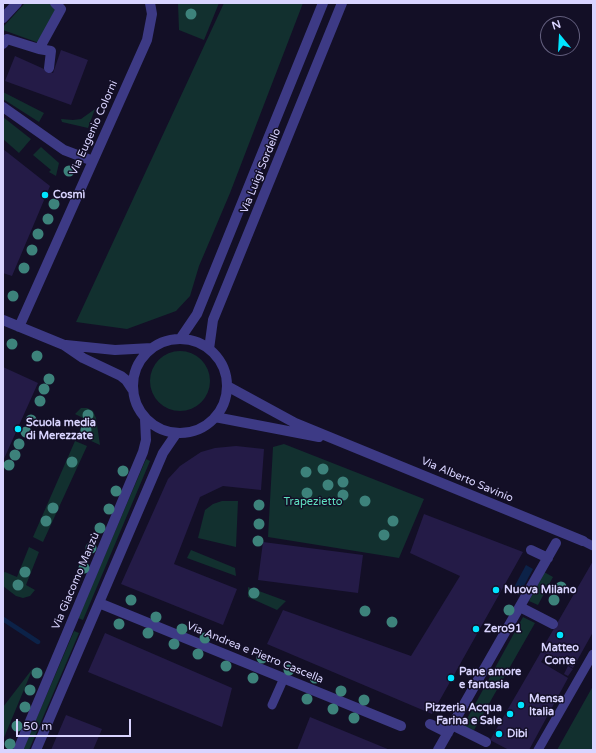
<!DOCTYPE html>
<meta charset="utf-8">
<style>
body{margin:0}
#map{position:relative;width:596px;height:753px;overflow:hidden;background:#130f26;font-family:"Varela Round",sans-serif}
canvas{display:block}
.frame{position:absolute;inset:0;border:4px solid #d9d4ff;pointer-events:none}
.north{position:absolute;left:540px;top:16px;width:40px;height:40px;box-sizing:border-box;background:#130f26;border:1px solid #625e7d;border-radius:50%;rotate:342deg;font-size:11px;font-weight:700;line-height:16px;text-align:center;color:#d9d4ff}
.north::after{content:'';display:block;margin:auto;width:14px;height:18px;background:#00e5ff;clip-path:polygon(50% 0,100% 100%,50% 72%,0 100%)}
.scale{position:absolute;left:16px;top:719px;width:115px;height:18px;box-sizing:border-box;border:2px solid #d9d4ff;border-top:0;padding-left:5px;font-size:12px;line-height:14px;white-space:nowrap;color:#d9d4ff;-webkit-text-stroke:3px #130f26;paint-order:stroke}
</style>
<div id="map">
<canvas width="596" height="753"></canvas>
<div class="frame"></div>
<div class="north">N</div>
<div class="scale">50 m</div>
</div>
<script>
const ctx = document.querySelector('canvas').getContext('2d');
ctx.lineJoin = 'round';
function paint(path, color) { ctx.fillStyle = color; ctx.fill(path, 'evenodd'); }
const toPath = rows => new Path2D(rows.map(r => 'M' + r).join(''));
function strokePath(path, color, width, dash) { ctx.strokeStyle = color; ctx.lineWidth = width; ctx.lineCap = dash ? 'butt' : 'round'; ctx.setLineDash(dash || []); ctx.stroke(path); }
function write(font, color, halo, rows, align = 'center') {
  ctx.font = font + ' "Varela Round",sans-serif'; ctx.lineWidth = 3; ctx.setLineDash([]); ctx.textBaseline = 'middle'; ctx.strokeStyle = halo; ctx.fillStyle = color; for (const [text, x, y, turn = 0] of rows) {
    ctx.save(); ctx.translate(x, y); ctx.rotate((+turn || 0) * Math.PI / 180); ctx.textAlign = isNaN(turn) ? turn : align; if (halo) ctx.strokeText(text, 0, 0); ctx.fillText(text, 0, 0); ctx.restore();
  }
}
const green = toPath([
 [25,3,50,3,57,7,39,43,3,30,3,27],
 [178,3,219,3,204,40,179,30],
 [224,3,303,3,230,193,199,266,190,296,176,311,127,329,76,322],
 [3,92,44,113,39,122,3,99],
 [95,109,88,128,62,122,61,119,73,120,81,119],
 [3,117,31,139,19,153,3,139],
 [41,147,59,163,56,176,49,172,51,170,33,155],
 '150 381a30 30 0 1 1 60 0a30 30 0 1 1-60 0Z',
 [81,408,87,408,93,411,96,418,100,445,78,435,85,419,75,414],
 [75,441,87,446,43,542,33,537],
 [284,444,424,499,399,558,268,537,273,447],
 [146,459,150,461,83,620,78,618],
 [222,501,238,501,236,547,198,538,205,510,213,504],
 [29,547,39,552,26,585,35,590,30,596,23,598,16,596,3,586,3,573,5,572,17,577],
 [191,550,235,568,236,576,187,558],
 [544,572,553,577,538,605,529,601],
 [248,587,286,601,277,610,248,597],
 [523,617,535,623,474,730,463,726],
 [74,631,79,633,29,750,23,750],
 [33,668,3,740,3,707],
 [593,686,593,750,557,750]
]);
const water = toPath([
 [526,565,533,569,519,595,512,591]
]);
const stream = toPath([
 [3,619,38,642]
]);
const building = toPath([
 [61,50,88,60,71,105,5,81,15,56,53,73],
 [3,149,50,186,12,276,3,273],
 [3,367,38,383,3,461],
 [236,446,264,449,261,490,223,486,200,497,174,564,237,589,223,625,121,584,168,479,180,466,201,452,215,448],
 [424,514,523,552,432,714,267,644,283,610,411,656,460,576,410,553],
 [263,542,363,555,358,593,258,580],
 [593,561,593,632,573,668,541,651],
 [105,633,232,688,222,727,88,672],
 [541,652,546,654,541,662,568,678,529,750,509,750,490,740],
 [568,666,573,669,568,676,564,674],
 [66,715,102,729,93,750,51,750],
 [310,717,390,750,297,750]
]);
const lane = toPath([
 [583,541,593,546],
 [272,705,284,678],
 [538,750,593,654]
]);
const street = toPath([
 [3,18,17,3],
 [3,44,7,39,39,49,61,9,55,3],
 [39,49,51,51,49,68],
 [3,107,64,150,93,161],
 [3,320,64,345,83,358,121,376,126,380,132,389],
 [19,327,147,40,152,14,150,3],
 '133 386a47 47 0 1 1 94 0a47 47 0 1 1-94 0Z',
 [180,339,197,314,323,3],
 [66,345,115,350,152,348],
 [209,349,213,320,342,3],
 [227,386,295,423,583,541],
 [215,417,319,437],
 [531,550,548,558],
 [99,603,401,726],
 [520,607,553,624],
 [430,724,448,733],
 [452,725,486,742],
 [18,750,143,452,146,440,145,419],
 [36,750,160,460,163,453,176,434],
 [438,750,556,543]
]);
const trees = [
 [191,14],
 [69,171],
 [54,204],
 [48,219],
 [38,234],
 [32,250],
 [24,268],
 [13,296],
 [12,344],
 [37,356],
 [49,379],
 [44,389],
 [40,401],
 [88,415],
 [31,420],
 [86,430],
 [26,432],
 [19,444],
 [15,455],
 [72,462],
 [9,465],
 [323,469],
 [123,471],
 [306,472],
 [343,482],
 [328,485],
 [116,491],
 [307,493],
 [343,495],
 [365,501],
 [259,505],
 [53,508],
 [109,509],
 [46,521],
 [393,521],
 [259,524],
 [100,528],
 [384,535],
 [258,541],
 [91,548],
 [84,568],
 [25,572],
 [18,585],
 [561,587],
 [254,593],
 [131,600],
 [554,600],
 [509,610],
 [365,611],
 [156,617],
 [392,622],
 [119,624],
 [182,629],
 [148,633],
 [205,638],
 [174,644],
 [198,654],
 [262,658],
 [226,666],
 [289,670],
 [37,673],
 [253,678],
 [315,678],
 [30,690],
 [341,691],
 [307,699],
 [364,700],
 [25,707],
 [333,709],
 [354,718],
 [17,726],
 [10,744]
];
const markers = [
 [45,195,4,"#00e5ff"],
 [18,429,4,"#00e5ff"],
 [496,590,4,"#00e5ff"],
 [476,629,4,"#00e5ff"],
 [560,635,4,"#00e5ff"],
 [451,678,4,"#00e5ff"],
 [521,705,4,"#00e5ff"],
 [510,714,4,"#00e5ff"],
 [499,734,4,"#00e5ff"]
];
const streetNames = [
 ["Via Eugenio Colorni",94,128,-66],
 ["Via Luigi Sordello",261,171,-68],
 ["Via Alberto Savinio",467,480,23],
 ["Via Giacomo Manzù",76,581,-67],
 ["Via Andrea e Pietro Cascella",255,653,22]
];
const poiNames = [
 ["Cosmì",53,195],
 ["Scuola media",26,423],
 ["di Merezzate",26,436],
 ["Nuova Milano",504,590],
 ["Zero91",484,629],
 ["Matteo",560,648,"center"],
 ["Conte",560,661,"center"],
 ["Pane amore",459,672],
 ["e fantasia",459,685],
 ["Mensa",529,699],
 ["Italia",529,712],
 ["Pizzeria Acqua",502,708,"right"],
 ["Farina e Sale",502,721,"right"],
 ["Dibi",507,734]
];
const parkNames = [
 ["Trapezietto",313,502]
];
paint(green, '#12302f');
paint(water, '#0c2248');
strokePath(stream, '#0c2248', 4.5);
paint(building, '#241b47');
strokePath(lane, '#3d3a85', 9);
strokePath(street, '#3d3a85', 10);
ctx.fillStyle = '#3d827b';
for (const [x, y] of trees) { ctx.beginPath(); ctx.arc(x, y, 5.5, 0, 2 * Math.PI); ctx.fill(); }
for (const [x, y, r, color] of markers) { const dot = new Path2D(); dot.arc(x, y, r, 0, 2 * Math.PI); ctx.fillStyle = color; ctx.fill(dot); strokePath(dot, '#130f26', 1.5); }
write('11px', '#d9d4ff', '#130f26', streetNames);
write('bold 11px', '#d9d4ff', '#130f26', poiNames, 'left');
write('11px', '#5fe0c0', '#130f26', parkNames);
</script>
